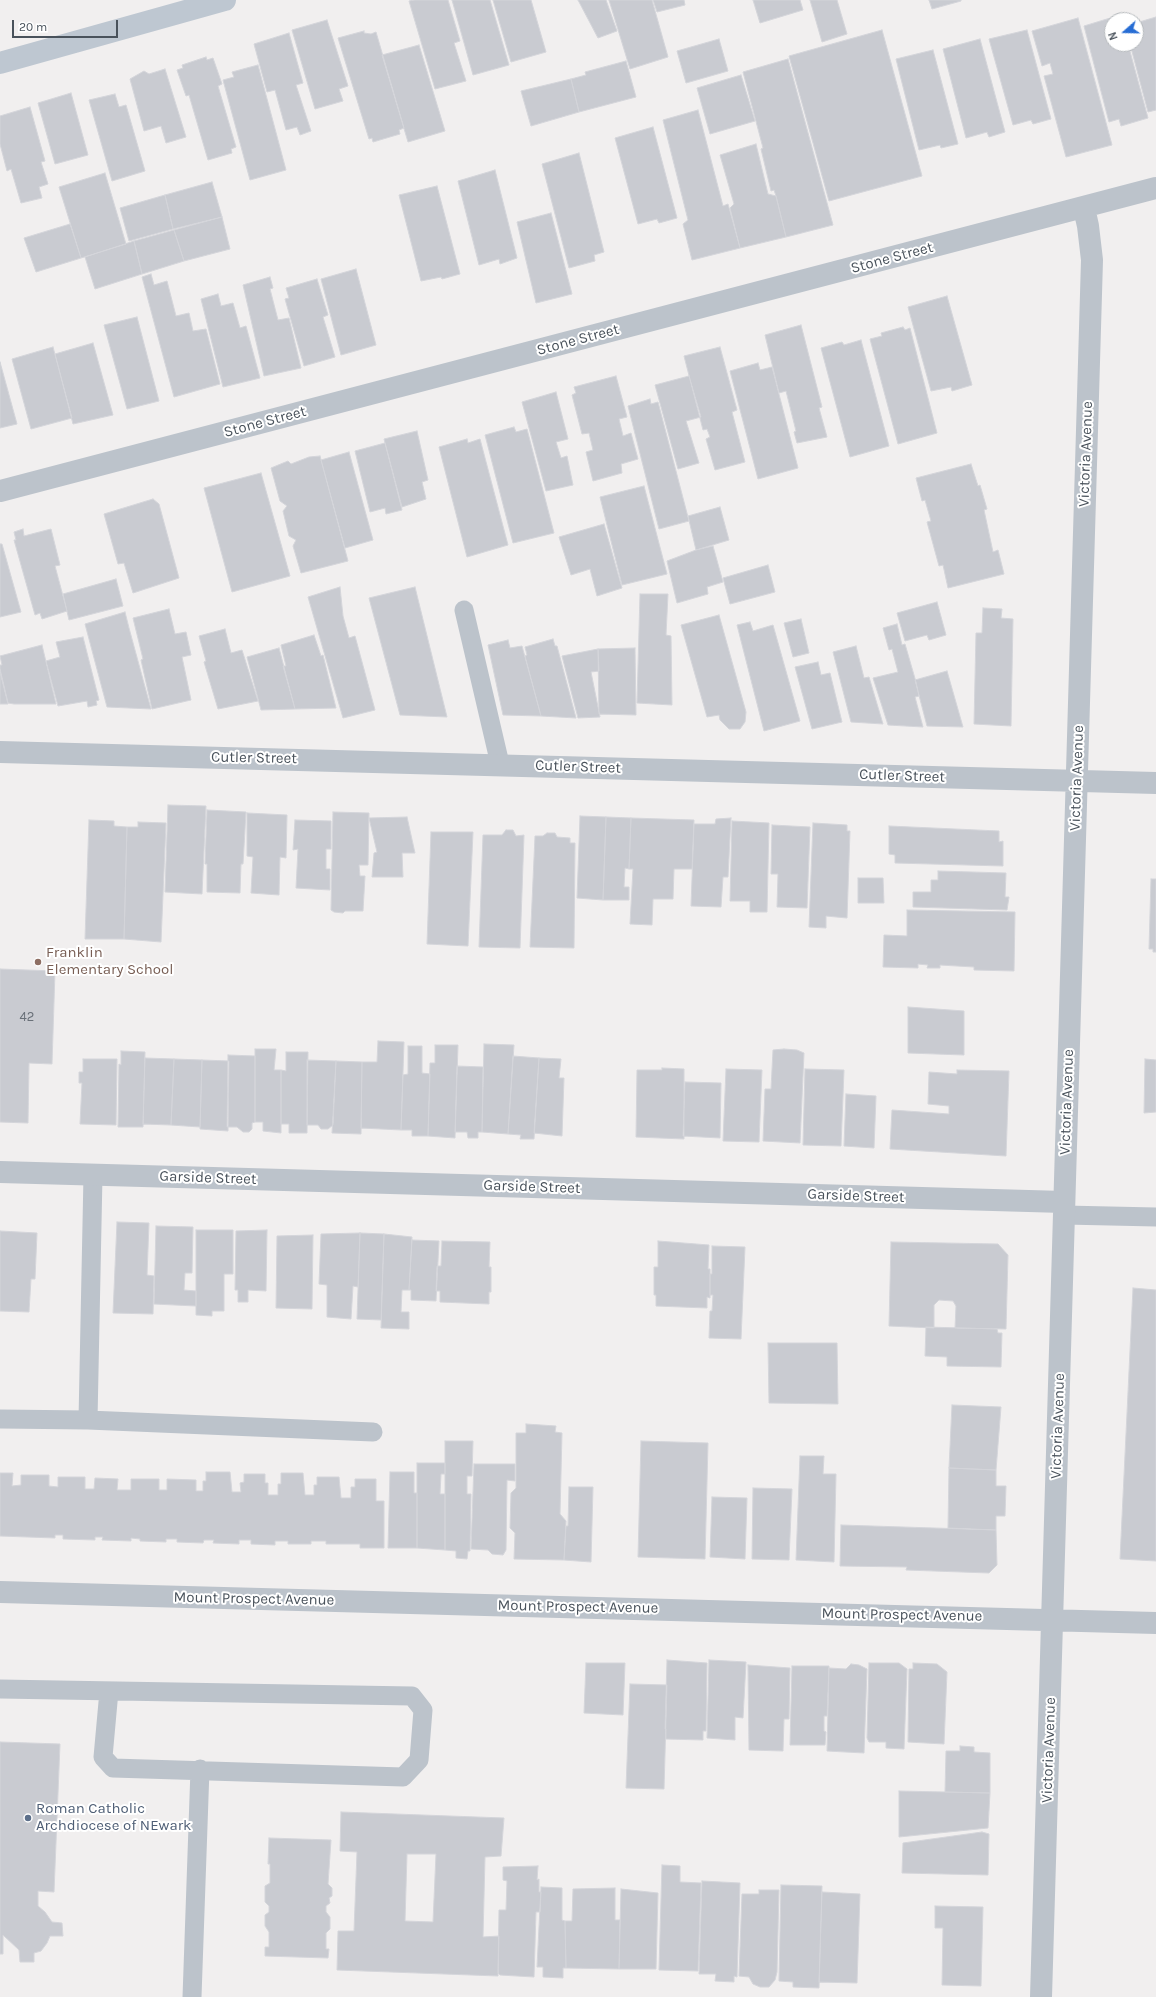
<!DOCTYPE html>
<style>
body{margin:0}
#map{position:relative;width:1156px;height:1997px;overflow:hidden;background:#f1efef;font-family:Karla,sans-serif}
canvas{display:block}
.north{position:absolute;left:1104px;top:12px;width:40px;height:40px;box-sizing:border-box;background:#fff;border:1px solid #b6babd;border-radius:50%;rotate:250deg;font-size:11px;font-weight:700;line-height:16px;text-align:center;color:#49525b}
.north::after{content:'';display:block;margin:auto;width:14px;height:18px;background:#276dd4;clip-path:polygon(50% 0,100% 100%,50% 72%,0 100%)}
.scale{position:absolute;left:12px;top:20px;width:106px;height:18px;box-sizing:border-box;border:2px solid #49525b;border-top:0;padding-left:5px;font-size:12px;line-height:14px;white-space:nowrap;color:#49525b;-webkit-text-stroke:3px #fff;paint-order:stroke}
</style>
<div id="map">
<canvas width="1156" height="1997"></canvas>
<div class="north">N</div>
<div class="scale">20 m</div>
</div>
<script>
const ctx = document.querySelector('canvas').getContext('2d');
ctx.lineJoin = 'round';
function paint(path, color) { ctx.fillStyle = color; ctx.fill(path, 'evenodd'); }
const toPath = rows => new Path2D(rows.map(r => 'M' + r).join(''));
function strokePath(path, color, width, dash) { ctx.strokeStyle = color; ctx.lineWidth = width; ctx.lineCap = dash ? 'butt' : 'round'; ctx.setLineDash(dash || []); ctx.stroke(path); }
function write(font, color, halo, rows, align = 'center') {
  ctx.font = font + ' Karla,sans-serif'; ctx.lineWidth = 4; ctx.setLineDash([]); ctx.textBaseline = 'middle'; ctx.strokeStyle = halo; ctx.fillStyle = color; for (const [text, x, y, turn = 0] of rows) {
    ctx.save(); ctx.translate(x, y); ctx.rotate((+turn || 0) * Math.PI / 180); ctx.textAlign = isNaN(turn) ? turn : align; if (halo) ctx.strokeText(text, 0, 0); ctx.fillText(text, 0, 0); ctx.restore();
  }
}
const building = toPath([
 [414,0,448,0,460,41,454,43,466,81,435,89,409,1,414,0],
 [452,0,490,0,509,65,473,75,452,0],
 [493,0,531,0,546,52,511,62,493,0],
 [578,0,606,0,617,31,598,38,578,0],
 [609,0,652,0,668,57,630,69,609,0],
 [653,0,684,0,685,5,657,12,653,0],
 [753,0,800,0,803,10,760,23,753,0],
 [810,0,837,0,847,34,822,42,810,0],
 [929,0,961,0,961,1,932,9,929,0],
 [1120,15,1121,20,1112,20,1112,44,1128,44,1148,118,1121,126,1119,119,1109,122,1084,26,1120,15],
 [1156,17,1156,110,1148,112,1130,44,1136,44,1136,23,1156,17],
 [1078,18,1112,145,1066,157,1044,76,1053,74,1050,63,1042,66,1032,31,1078,18],
 [327,20,348,86,339,89,343,101,315,109,292,30,327,20],
 [882,30,922,176,829,201,789,56,882,30],
 [1027,30,1051,119,1033,124,1031,120,1013,125,989,39,1027,30],
 [364,31,364,33,371,34,376,32,404,128,399,130,400,134,373,142,372,138,369,139,338,38,364,31],
 [289,33,303,83,296,85,311,131,300,135,297,127,286,130,275,90,267,92,254,44,289,33],
 [719,39,728,71,686,83,677,51,719,39],
 [980,39,1005,132,989,137,987,132,966,138,943,49,980,39],
 [419,45,445,131,408,142,382,55,419,45],
 [933,50,958,144,941,148,940,145,919,150,896,59,933,50],
 [206,57,207,60,213,58,222,84,218,86,236,147,231,149,232,153,208,160,189,95,186,96,177,70,183,68,182,65,206,57],
 [788,59,833,225,786,237,776,196,774,190,771,191,761,149,763,148,743,72,788,59],
 [626,61,636,97,579,112,571,79,586,75,585,72,626,61],
 [258,65,286,170,250,180,223,80,234,77,232,72,258,65],
 [165,69,186,137,166,143,161,126,144,131,130,79,144,71,149,74,165,69],
 [741,75,755,121,710,134,697,88,741,75],
 [571,79,579,112,531,126,521,91,571,79],
 [71,93,88,155,55,164,38,103,71,93],
 [115,94,119,107,126,105,145,171,112,181,89,100,115,94],
 [30,107,45,161,41,162,48,184,39,187,42,198,21,203,11,169,7,171,0,144,0,116,30,107],
 [698,110,723,206,728,204,740,248,692,260,683,224,688,220,663,120,698,110],
 [653,127,677,218,659,223,657,219,638,224,615,138,653,127],
 [756,144,768,194,776,196,786,237,740,248,730,208,734,204,720,155,756,144],
 [579,153,604,252,594,255,595,261,569,268,542,164,579,153],
 [495,170,517,258,500,264,499,259,479,265,458,181,495,170],
 [105,173,126,244,81,258,59,187,105,173],
 [212,182,222,217,173,229,165,195,212,182],
 [437,186,460,274,442,279,441,277,421,281,399,195,437,186],
 [165,195,173,229,129,241,120,208,165,195],
 [551,213,572,294,536,303,517,222,551,213],
 [222,217,230,249,184,261,174,230,222,217],
 [70,224,81,258,36,272,24,238,70,224],
 [174,230,184,261,142,274,134,241,174,230],
 [134,241,142,274,95,289,85,257,134,241],
 [356,269,376,345,341,355,321,279,356,269],
 [151,274,154,285,167,281,176,316,189,313,193,331,206,329,220,384,174,397,142,277,151,274],
 [270,277,273,288,270,289,278,320,289,318,301,368,264,376,243,285,270,277],
 [317,279,328,315,323,317,335,357,304,366,285,299,289,298,286,288,317,279],
 [218,294,221,306,233,303,240,328,246,326,260,378,223,387,201,299,218,294],
 [947,296,972,385,952,391,951,387,931,391,908,307,947,296],
 [137,317,159,401,127,409,104,325,137,317],
 [801,325,822,407,819,408,827,437,797,443,794,432,796,431,786,391,779,393,765,335,801,325],
 [903,327,905,330,910,328,937,433,898,444,870,339,882,336,881,333,903,327],
 [861,340,889,446,850,457,821,348,842,342,844,345,861,340],
 [93,343,113,415,73,424,55,354,93,343],
 [53,347,72,418,31,429,12,359,53,347],
 [720,347,737,410,732,412,745,462,715,470,706,439,710,437,707,429,703,430,684,356,720,347],
 [0,362,17,424,0,428,0,362],
 [758,363,760,370,772,367,798,468,758,479,730,371,758,363],
 [616,376,627,417,619,419,623,436,631,433,638,459,621,464,622,473,593,481,586,452,593,450,589,433,582,434,572,395,576,393,574,387,616,376],
 [689,376,701,417,686,421,699,463,678,469,655,385,689,376],
 [556,392,568,439,556,442,561,458,567,456,573,485,546,491,522,402,556,392],
 [650,399,651,404,658,402,689,521,659,529,628,406,650,399],
 [514,427,516,432,527,429,554,533,513,543,485,435,514,427],
 [417,431,428,480,422,482,426,499,402,507,384,439,417,431],
 [467,439,468,443,480,439,508,545,467,557,439,447,467,439],
 [385,443,402,510,386,514,385,508,370,512,355,451,385,443],
 [349,452,373,540,345,548,321,460,349,452],
 [320,456,348,561,301,573,293,546,296,540,289,536,283,511,287,506,280,501,271,468,288,461,291,464,309,457,320,456],
 [971,464,978,486,980,485,987,509,984,510,993,552,998,550,1004,574,948,588,943,565,939,566,927,522,931,521,925,500,922,501,916,478,971,464],
 [261,473,290,576,232,592,204,488,261,473],
 [644,486,667,574,622,585,600,497,644,486],
 [153,499,159,504,179,578,133,593,124,563,118,564,104,514,153,499],
 [720,507,729,540,696,550,688,516,720,507],
 [604,524,622,588,597,596,590,569,571,575,559,537,604,524],
 [23,529,24,536,51,529,60,565,55,566,67,611,42,619,40,613,35,615,14,540,16,540,14,532,23,529],
 [0,544,2,544,21,612,0,617,0,544],
 [713,546,723,582,707,587,708,594,677,603,667,561,696,550,713,546],
 [768,565,775,592,730,604,723,578,768,565],
 [116,579,123,606,69,620,63,594,116,579],
 [340,587,343,616,349,638,355,636,375,710,343,718,308,597,340,587],
 [415,587,447,717,400,715,369,598,415,587],
 [640,594,668,594,666,635,671,636,672,705,637,703,640,594],
 [937,602,946,635,929,640,927,635,905,641,897,613,937,602],
 [983,608,1002,609,1001,618,1013,619,1011,726,974,724,976,633,982,633,983,608],
 [169,609,175,634,186,632,191,655,182,657,191,700,152,709,141,660,143,659,133,618,169,609],
 [125,612,129,628,151,709,107,707,85,624,125,612],
 [719,615,746,712,745,722,740,729,729,729,720,720,719,715,707,717,681,625,719,615],
 [801,619,809,653,793,657,784,623,801,619],
 [750,622,753,631,773,625,800,721,764,731,737,625,750,622],
 [897,624,902,645,905,644,916,682,919,696,915,697,923,727,888,725,873,678,898,672,892,649,889,650,883,628,897,624],
 [225,629,231,653,242,650,258,701,218,709,204,662,206,661,199,636,225,629],
 [314,635,321,656,323,655,336,708,295,709,283,666,286,666,281,645,314,635],
 [83,637,99,700,96,701,97,705,88,707,87,701,58,706,46,661,60,657,56,642,83,637],
 [553,639,555,646,557,646,576,718,541,716,525,656,527,655,525,647,553,639],
 [508,640,510,648,522,646,541,716,503,715,488,645,508,640],
 [42,645,56,704,14,704,8,703,0,669,0,665,2,665,0,656,42,645],
 [856,646,864,678,869,677,883,724,851,722,833,652,856,646],
 [279,648,295,709,261,710,247,657,279,648],
 [635,648,636,715,599,714,598,649,635,648],
 [598,649,599,671,591,672,600,717,578,718,562,656,598,649],
 [818,662,821,675,830,673,842,722,812,729,795,667,818,662],
 [947,671,963,727,927,726,915,680,947,671],
 [0,672,8,704,0,704,0,672],
 [168,805,206,806,202,894,165,892,168,805],
 [207,810,246,812,243,864,241,864,240,893,207,892,207,864,205,864,207,810],
 [333,812,369,813,368,865,359,865,360,876,365,876,363,911,345,911,343,913,334,912,331,910,333,812],
 [247,813,287,815,286,858,280,857,279,895,251,893,253,857,247,856,247,813],
 [580,816,606,817,603,900,577,898,580,816],
 [407,817,415,853,402,853,403,877,372,877,374,853,377,852,369,818,407,817],
 [606,817,631,818,629,869,625,868,624,887,629,887,629,900,603,900,606,817],
 [631,818,694,820,692,869,674,869,673,899,653,899,652,925,630,924,633,869,629,869,631,818],
 [731,818,728,877,723,877,721,907,691,906,694,824,715,824,716,819,731,818],
 [89,820,114,821,114,826,127,827,124,939,85,939,89,820],
 [295,820,331,821,331,849,326,849,326,869,330,869,330,890,296,888,298,849,293,850,295,820],
 [732,821,769,823,767,912,750,912,750,901,730,901,732,821],
 [138,822,166,823,161,942,124,939,127,827,138,827,138,822],
 [813,823,847,825,847,831,850,831,847,918,826,916,826,928,809,927,813,823],
 [772,825,810,827,807,908,777,907,778,874,771,874,772,825],
 [889,826,999,831,999,842,1003,841,1003,866,895,863,895,855,889,854,889,826],
 [506,830,513,830,516,836,524,835,520,948,479,947,483,835,502,835,506,830],
 [431,832,473,832,468,946,427,944,431,832],
 [547,833,555,833,557,837,570,838,570,843,575,843,574,948,530,947,535,836,543,836,547,833],
 [938,871,1006,873,1005,897,1009,897,1007,910,913,907,913,892,931,892,931,880,938,880,938,871],
 [858,878,883,878,884,903,858,903,858,878],
 [1151,879,1156,879,1156,952,1153,952,1153,949,1149,949,1151,879],
 [907,910,1015,912,1014,971,974,970,974,967,940,965,940,968,927,968,928,965,918,964,918,968,883,967,884,935,907,936,907,910],
 [0,969,55,971,52,1064,29,1063,28,1123,0,1122,0,969],
 [908,1007,964,1011,964,1055,908,1053,908,1007],
 [378,1041,404,1042,401,1130,361,1128,362,1062,377,1062,378,1041],
 [484,1044,514,1045,508,1134,482,1132,484,1044],
 [435,1045,458,1045,455,1138,428,1136,430,1063,435,1063,435,1045],
 [408,1046,422,1046,422,1073,430,1074,428,1136,412,1136,412,1130,401,1130,403,1075,408,1074,408,1046],
 [255,1049,276,1049,274,1070,281,1070,281,1133,263,1131,263,1122,255,1122,255,1049],
 [784,1049,797,1050,804,1053,800,1143,763,1141,765,1089,771,1089,773,1050,784,1049],
 [121,1051,145,1052,143,1127,118,1127,119,1064,121,1065,121,1051],
 [286,1052,308,1052,307,1133,289,1133,289,1124,281,1124,281,1070,286,1071,286,1052],
 [228,1055,255,1056,255,1122,252,1123,252,1129,249,1132,243,1132,237,1127,227,1127,228,1055],
 [513,1056,539,1058,534,1139,520,1139,521,1135,508,1134,513,1056],
 [145,1058,174,1059,171,1125,143,1124,145,1058],
 [539,1058,561,1059,559,1078,564,1078,562,1136,534,1133,539,1058],
 [83,1059,117,1059,116,1125,80,1124,82,1083,79,1083,79,1072,83,1072,83,1059],
 [174,1059,202,1060,200,1127,171,1125,174,1059],
 [1145,1059,1156,1060,1156,1112,1144,1113,1145,1059],
 [202,1060,229,1061,228,1131,200,1129,202,1060],
 [307,1060,336,1061,333,1125,328,1129,321,1129,318,1125,307,1125,307,1060],
 [336,1061,362,1062,361,1134,332,1133,336,1061],
 [457,1066,483,1067,482,1132,478,1132,478,1138,468,1138,467,1132,455,1132,457,1066],
 [662,1068,684,1069,684,1139,636,1137,637,1070,662,1070,662,1068],
 [726,1069,762,1070,759,1142,723,1141,726,1069],
 [805,1069,844,1070,841,1146,803,1145,805,1069],
 [957,1070,1009,1071,1006,1156,890,1149,892,1110,949,1114,949,1106,928,1104,929,1072,957,1074,957,1070],
 [685,1082,721,1083,720,1138,683,1136,685,1082],
 [846,1094,876,1096,874,1148,844,1146,846,1094],
 [117,1222,149,1223,147,1275,154,1276,153,1314,113,1313,117,1222],
 [156,1226,193,1227,192,1273,185,1273,184,1290,196,1291,196,1306,154,1304,156,1226],
 [196,1230,233,1230,233,1274,224,1274,224,1311,212,1311,212,1316,196,1315,196,1230],
 [267,1230,266,1291,248,1290,248,1302,238,1302,238,1290,235,1290,236,1231,267,1230],
 [0,1231,37,1233,35,1279,31,1279,29,1312,0,1311,0,1231],
 [360,1233,358,1287,353,1286,351,1319,327,1317,327,1285,319,1284,321,1234,360,1233],
 [360,1233,384,1234,381,1320,357,1319,360,1233],
 [384,1234,412,1237,409,1290,402,1290,401,1312,409,1312,409,1329,381,1328,384,1234],
 [313,1235,312,1309,276,1308,277,1236,313,1235],
 [412,1240,439,1241,436,1301,411,1300,411,1290,409,1290,412,1240],
 [442,1241,490,1242,489,1267,491,1267,491,1292,489,1292,489,1304,440,1302,440,1291,436,1291,437,1266,441,1266,442,1241],
 [658,1241,709,1245,708,1269,710,1269,710,1298,707,1297,707,1308,656,1306,656,1295,654,1295,654,1267,658,1267,658,1241],
 [891,1242,998,1244,1008,1255,1006,1329,955,1328,956,1306,953,1301,939,1300,934,1305,934,1328,889,1326,891,1242],
 [712,1246,745,1247,741,1339,709,1338,710,1311,712,1311,713,1295,710,1295,710,1274,712,1274,712,1246],
 [1133,1288,1156,1290,1156,1561,1120,1559,1133,1288],
 [926,1327,997,1329,998,1333,1002,1333,1001,1367,947,1366,947,1357,925,1356,926,1327],
 [768,1343,837,1343,838,1404,769,1403,768,1343],
 [952,1405,1001,1407,996,1470,949,1468,952,1405],
 [526,1424,556,1426,555,1432,562,1433,560,1514,566,1521,564,1560,514,1559,515,1533,510,1528,511,1493,516,1488,516,1433,526,1433,526,1424],
 [445,1441,473,1441,472,1476,467,1476,467,1494,471,1494,470,1551,468,1551,467,1559,456,1558,456,1551,445,1550,445,1441],
 [641,1441,708,1443,705,1559,638,1557,641,1441],
 [800,1456,824,1456,823,1474,836,1474,834,1562,796,1560,800,1456],
 [417,1463,445,1463,445,1474,441,1474,440,1494,445,1494,445,1550,417,1548,417,1463],
 [474,1464,515,1464,515,1481,507,1480,506,1550,503,1555,492,1554,488,1550,471,1549,474,1464],
 [949,1468,996,1470,996,1486,1006,1486,1005,1516,996,1516,996,1530,948,1528,949,1468],
 [206,1472,230,1472,232,1492,241,1492,240,1483,244,1482,244,1474,265,1474,265,1483,268,1483,268,1495,278,1495,278,1484,281,1484,281,1473,303,1473,305,1495,314,1495,314,1485,317,1485,317,1477,339,1477,341,1498,351,1498,351,1487,355,1487,355,1479,376,1479,376,1501,384,1501,384,1548,360,1548,360,1544,326,1544,326,1541,311,1541,311,1544,288,1544,288,1541,275,1541,275,1545,251,1544,251,1540,239,1540,239,1544,213,1543,214,1540,204,1540,203,1543,177,1542,177,1539,166,1539,166,1542,140,1541,140,1539,131,1538,131,1541,102,1540,103,1537,95,1537,95,1540,63,1539,63,1535,55,1535,55,1538,0,1536,0,1473,13,1473,12,1486,21,1485,21,1475,49,1475,49,1486,58,1487,58,1477,85,1477,85,1489,94,1489,95,1478,118,1479,117,1490,131,1490,131,1479,159,1479,159,1490,167,1490,167,1479,196,1480,196,1491,203,1491,203,1481,206,1481,206,1472],
 [390,1472,414,1472,414,1493,417,1493,417,1548,388,1548,390,1472],
 [569,1487,593,1487,591,1562,564,1560,566,1526,568,1526,569,1487],
 [753,1488,792,1489,789,1560,752,1559,753,1488],
 [712,1497,747,1498,745,1559,710,1557,712,1497],
 [841,1525,996,1530,997,1565,989,1573,906,1570,907,1567,840,1566,841,1525],
 [667,1660,707,1663,706,1731,703,1731,703,1740,666,1739,666,1729,665,1729,667,1660],
 [709,1660,746,1662,743,1718,735,1717,735,1740,707,1738,709,1660],
 [586,1663,625,1663,623,1715,584,1713,586,1663],
 [869,1663,899,1663,907,1669,904,1749,886,1748,886,1742,869,1742,867,1738,869,1663],
 [913,1663,937,1664,947,1672,944,1744,908,1742,909,1669,913,1669,913,1663],
 [851,1664,859,1665,867,1669,864,1753,827,1751,829,1668,846,1669,851,1664],
 [748,1665,790,1668,789,1719,784,1719,783,1751,749,1750,748,1665],
 [792,1666,829,1666,827,1716,824,1716,824,1731,826,1732,825,1745,790,1745,792,1666],
 [630,1684,667,1685,664,1789,626,1788,630,1684],
 [0,1742,60,1744,54,1892,38,1891,38,1906,45,1912,52,1922,62,1923,63,1936,50,1936,47,1943,41,1951,34,1953,34,1962,20,1962,19,1950,3,1935,3,1954,0,1954,0,1742],
 [960,1746,974,1747,974,1752,990,1753,990,1793,945,1792,946,1751,960,1751,960,1746],
 [899,1791,990,1793,988,1828,899,1837,899,1791],
 [341,1812,504,1818,501,1856,485,1857,483,1937,499,1936,498,1976,337,1970,338,1931,354,1931,357,1852,340,1851,341,1812],
 [407,1854,436,1854,433,1922,405,1921,407,1854],
 [982,1832,989,1834,988,1875,902,1873,903,1843,982,1832],
 [269,1838,331,1840,328,1884,332,1888,332,1896,329,1898,330,1903,326,1906,326,1912,330,1917,330,1929,326,1933,326,1949,329,1949,328,1958,265,1956,265,1947,269,1947,269,1932,265,1926,265,1915,269,1912,269,1906,265,1902,265,1886,270,1883,270,1864,268,1864,269,1838],
 [662,1865,680,1866,680,1882,701,1883,698,1971,659,1970,662,1865],
 [538,1866,537,1880,539,1879,539,1892,541,1892,540,1912,536,1912,534,1977,500,1975,498,1973,499,1910,506,1910,507,1881,503,1880,503,1867,538,1866],
 [702,1881,740,1883,737,1977,734,1976,734,1982,715,1981,716,1974,699,1974,702,1881],
 [781,1885,822,1886,819,1988,793,1987,793,1982,779,1981,781,1885],
 [541,1887,562,1888,562,1920,565,1921,566,1968,563,1968,563,1978,543,1977,543,1967,537,1967,541,1887],
 [615,1888,615,1920,620,1920,619,1969,566,1968,565,1921,572,1921,573,1889,615,1888],
 [621,1889,658,1893,656,1969,619,1969,621,1889],
 [759,1890,779,1890,777,1972,775,1980,769,1987,760,1987,753,1984,749,1977,739,1976,742,1894,759,1894,759,1890],
 [822,1892,860,1894,857,1983,819,1982,822,1892],
 [935,1906,983,1907,981,1986,942,1985,943,1928,935,1928,935,1906]
]);
const lane = toPath([
 [464,610,500,764],
 [93,1175,88,1420,373,1432],
 [1064,1215,1156,1217],
 [0,1419,88,1420],
 [0,1689,412,1696,423,1710,419,1760,403,1777,113,1768,103,1757,109,1691],
 [192,1997,200,1769]
]);
const street = toPath([
 [0,491,1156,188],
 [0,752,1156,783],
 [0,1172,1064,1202],
 [0,1592,1156,1623],
 [1041,1997,1092,260,1088,226,1084,208]
]);
const secondary = toPath([
 [0,63,225,0]
]);
const markers = [
 [38,962,4,"#8d6e63"],
 [28,1818,4,"#5c6f8a"]
];
const numberNames = [
 ["42",27,1017]
];
const streetNames = [
 ["Stone Street",892,258,-15],
 ["Stone Street",578,340,-15],
 ["Stone Street",265,422,-15],
 ["Victoria Avenue",1086,454,-88],
 ["Cutler Street",254,758,1],
 ["Cutler Street",578,767,2],
 ["Cutler Street",902,776,2],
 ["Victoria Avenue",1077,778,-88],
 ["Victoria Avenue",1067,1102,-88],
 ["Garside Street",208,1178,2],
 ["Garside Street",532,1187,2],
 ["Garside Street",856,1196,2],
 ["Victoria Avenue",1058,1426,-88],
 ["Mount Prospect Avenue",254,1599,1],
 ["Mount Prospect Avenue",578,1607,1],
 ["Mount Prospect Avenue",902,1615,1],
 ["Victoria Avenue",1049,1750,-88]
];
const educationNames = [
 ["Franklin",46,953],
 ["Elementary School",46,970]
];
const serviceNames = [
 ["Roman Catholic",36,1809],
 ["Archdiocese of NEwark",36,1826]
];
paint(building, '#c9cbd1');
strokePath(building, '#d4d5da', 1);
strokePath(lane, '#bcc3cb', 19);
strokePath(street, '#bcc3cb', 22);
strokePath(secondary, '#bec7d1', 22);
for (const [x, y, r, color] of markers) { const dot = new Path2D(); dot.arc(x, y, r, 0, 2 * Math.PI); ctx.fillStyle = color; ctx.fill(dot); strokePath(dot, '#fff', 1.5); }
write('13px', '#697078', null, numberNames);
write('15px', '#49525b', '#fff', streetNames);
write('15px', '#785e54', '#fff', educationNames, 'left');
write('15px', '#4e5e75', '#fff', serviceNames, 'left');
</script>
